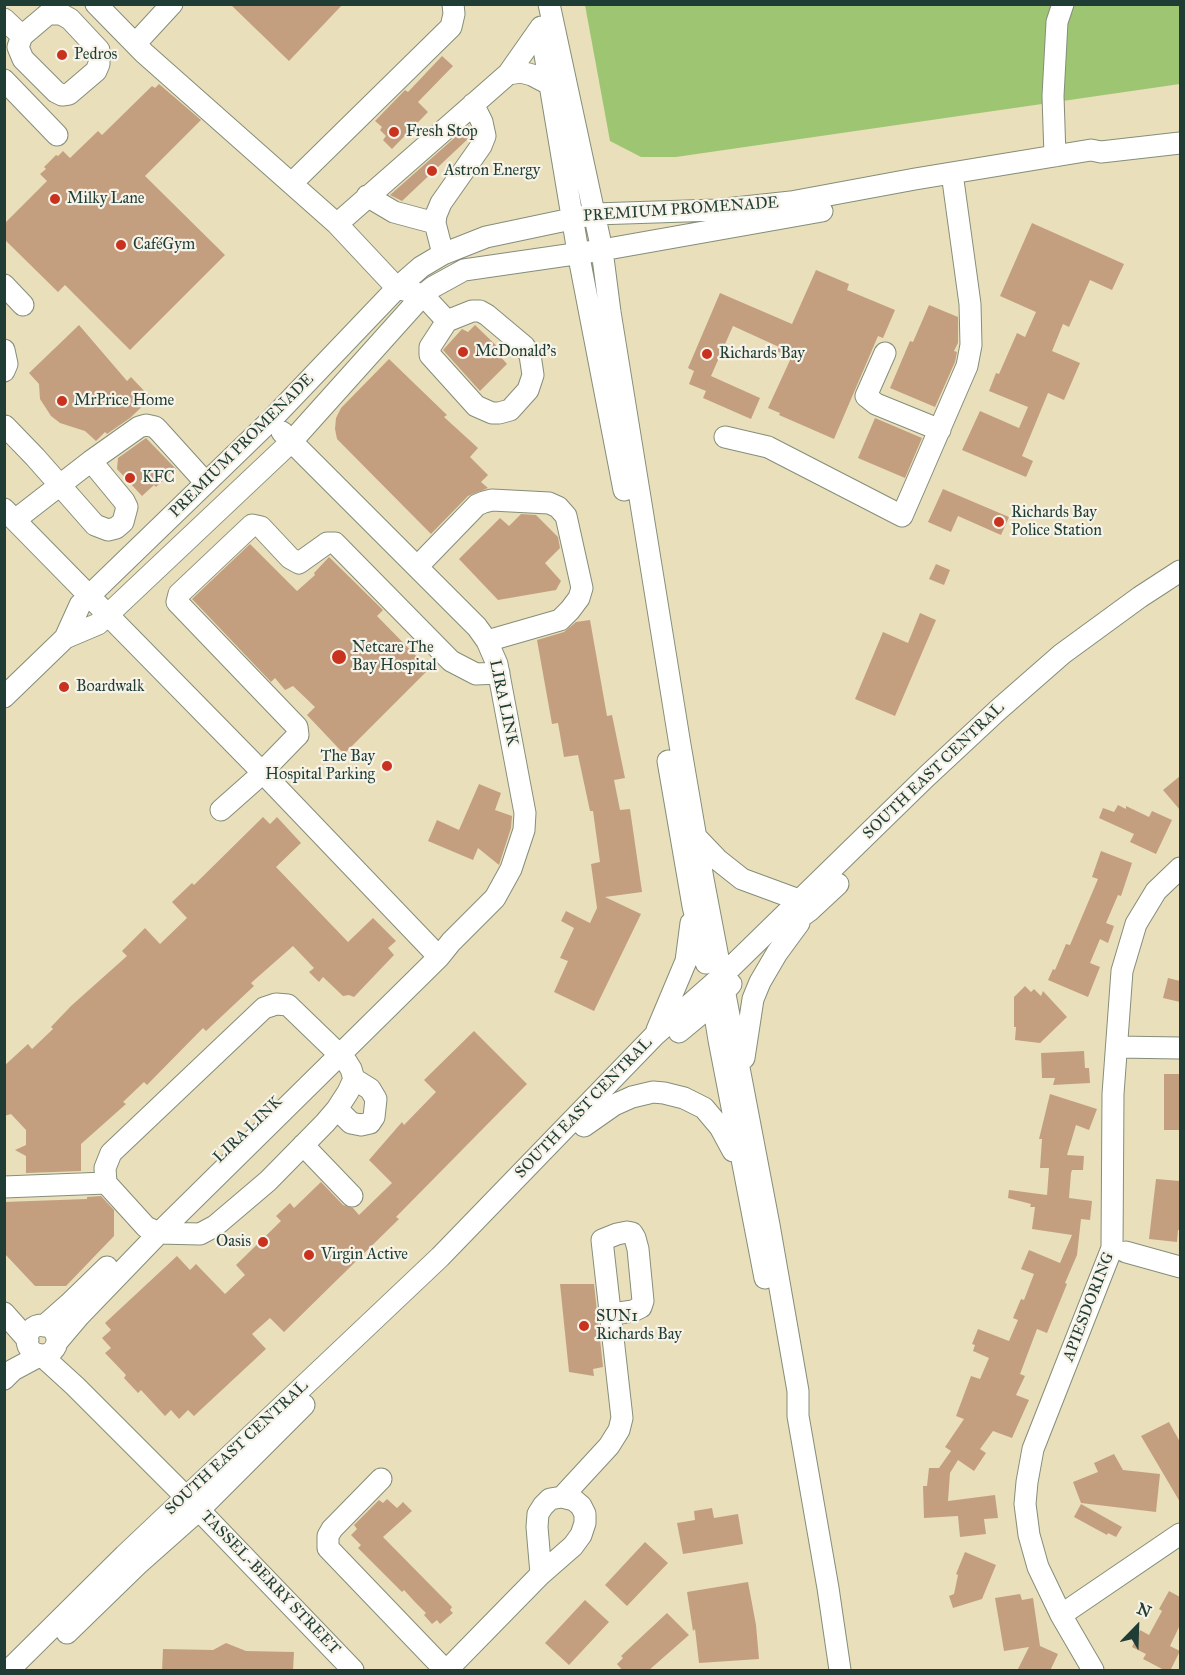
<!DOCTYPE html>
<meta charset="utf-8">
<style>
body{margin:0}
#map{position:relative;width:1185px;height:1675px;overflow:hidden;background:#eadfbb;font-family:"IM FELL Great Primer",serif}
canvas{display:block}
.frame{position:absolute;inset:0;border:6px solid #1f3d34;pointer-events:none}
.north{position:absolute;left:1107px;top:1597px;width:60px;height:60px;-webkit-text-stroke:4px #f7f3e8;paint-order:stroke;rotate:23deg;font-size:16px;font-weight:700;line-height:24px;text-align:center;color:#1f3d34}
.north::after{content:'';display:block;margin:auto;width:21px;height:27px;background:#1f3d34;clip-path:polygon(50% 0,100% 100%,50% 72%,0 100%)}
</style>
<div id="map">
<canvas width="1185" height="1675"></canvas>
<div class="frame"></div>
<div class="north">N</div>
</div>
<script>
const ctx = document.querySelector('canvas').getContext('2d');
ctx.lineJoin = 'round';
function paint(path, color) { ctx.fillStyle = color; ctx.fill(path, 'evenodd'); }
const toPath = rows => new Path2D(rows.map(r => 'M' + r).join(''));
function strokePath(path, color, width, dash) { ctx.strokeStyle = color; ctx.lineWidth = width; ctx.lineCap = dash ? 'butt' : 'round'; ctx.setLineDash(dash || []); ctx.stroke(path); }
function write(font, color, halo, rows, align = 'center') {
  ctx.font = font + ' "IM FELL Great Primer",serif'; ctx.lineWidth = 4.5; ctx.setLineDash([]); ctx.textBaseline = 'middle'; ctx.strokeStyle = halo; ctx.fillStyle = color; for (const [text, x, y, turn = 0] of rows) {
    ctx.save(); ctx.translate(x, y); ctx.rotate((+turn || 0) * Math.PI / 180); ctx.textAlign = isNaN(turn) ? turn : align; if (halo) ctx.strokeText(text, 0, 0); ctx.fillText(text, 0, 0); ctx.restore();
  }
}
const green = toPath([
 [585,5,1180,5,1180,84,676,157,641,157,610,141]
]);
const building = toPath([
 [230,4,343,4,289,61],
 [442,56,453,66,418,102,428,112,392,149,383,140,386,136,380,130,382,127,375,121,405,90,408,92],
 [159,84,201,120,145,176,225,255,130,350,65,285,58,292,4,239,4,224,47,181,40,174,46,169,44,167,56,155,58,156,63,151,70,158,98,131,102,135,152,86,155,88],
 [469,125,471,136,402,201,390,195],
 [1032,223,1124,264,1112,290,1090,280,1069,327,1063,324,1052,351,1080,363,1064,400,1048,393,1022,456,1033,461,1026,477,962,450,980,411,1019,428,1028,407,989,391,996,373,999,374,1017,333,1025,337,1036,312,1000,296],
 [816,270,849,284,847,290,895,310,883,338,878,336,834,439,779,415,780,413,768,408,791,358,777,351,779,347,733,326,711,376,760,398,751,419,703,398,706,391,689,384,694,371,688,368,720,293,792,324],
 [929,305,958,317,958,343,954,351,957,352,955,362,935,407,890,388,910,341,913,342],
 [79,325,127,381,131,377,151,398,130,418,107,434,105,432,96,441,85,431,60,423,51,416,40,399,39,384,29,373],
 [475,325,503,352,500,356,507,364,480,391,443,350,462,329,468,332],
 [389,359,447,415,444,417,478,448,470,457,488,475,481,482,488,488,468,496,431,534,337,439,335,429,336,418,341,408],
 [875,418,922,438,905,478,858,458],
 [146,438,176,469,156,487,154,485,142,496,117,469,118,458],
 [943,489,1009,517,1001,535,958,516,951,532,928,522],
 [521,514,536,515,558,537,560,548,545,563,561,581,556,590,498,600,459,559,500,518,509,526],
 [250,544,297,591,315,575,314,573,329,557,383,610,377,616,429,669,344,754,307,715,315,707,293,686,285,690,275,678,271,682,192,599],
 [936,564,950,570,944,585,929,579],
 [920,613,936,620,895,716,855,699,883,632,908,643],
 [590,620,607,716,612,715,625,778,614,780,620,810,630,809,642,892,605,897,641,914,594,1011,554,992,568,961,560,958,574,928,561,921,566,911,590,923,597,908,591,864,600,862,593,811,590,811,578,755,564,757,558,723,552,724,537,640,564,632,576,622],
 [1180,776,1180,810,1163,790],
 [479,784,501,793,495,810,512,816,511,828,499,865,478,848,473,860,428,841,437,820,459,830],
 [1118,805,1126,809,1126,806,1149,817,1152,811,1172,820,1156,854,1130,842,1134,834,1099,818,1103,808,1114,812],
 [263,817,270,824,277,817,301,843,276,867,348,942,373,918,396,941,388,948,394,955,354,997,349,995,343,996,323,977,319,982,309,972,314,968,293,946,251,983,254,986,206,1031,203,1028,147,1085,144,1082,123,1102,126,1104,81,1144,81,1171,26,1173,26,1156,15,1150,26,1145,26,1130,11,1114,4,1116,4,1066,28,1044,32,1049,53,1029,51,1027,71,1006,127,956,122,951,145,928,160,944,187,918,172,902,192,883,194,885],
 [1101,851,1132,863,1121,896,1118,895,1106,923,1114,926,1108,943,1100,939,1090,963,1100,967,1088,997,1048,980,1053,969,1055,970,1066,944,1070,945,1098,879,1092,877],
 [1168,978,1180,981,1180,1002,1163,998],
 [1025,986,1031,992,1034,989,1041,996,1043,991,1067,1017,1040,1043,1015,1040,1016,1027,1014,1027,1014,997],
 [474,1031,527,1084,396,1217,399,1219,284,1332,270,1318,252,1334,266,1349,194,1416,188,1410,179,1419,171,1410,165,1416,141,1390,138,1393,124,1378,126,1375,105,1353,111,1348,102,1338,111,1330,105,1323,177,1256,190,1270,196,1264,225,1294,245,1275,236,1265,281,1221,276,1216,290,1203,294,1208,321,1182,343,1205,353,1208,359,1215,392,1183,369,1160,402,1122,404,1125,436,1092,424,1080],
 [1084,1051,1085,1068,1089,1068,1090,1083,1053,1085,1055,1078,1042,1078,1041,1053],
 [1164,1074,1180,1074,1180,1130,1164,1130],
 [1050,1094,1097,1109,1089,1130,1076,1125,1067,1155,1084,1156,1083,1170,1072,1170,1071,1173,1069,1198,1092,1201,1090,1220,1081,1219,1077,1255,1065,1283,1067,1284,1047,1333,1037,1329,1020,1374,1025,1376,1016,1395,1029,1400,1012,1438,993,1431,980,1449,986,1453,974,1471,958,1460,950,1473,948,1501,995,1495,998,1518,984,1519,986,1534,960,1537,958,1516,924,1518,923,1486,927,1486,929,1468,939,1468,951,1451,945,1447,964,1419,956,1416,971,1376,980,1379,989,1358,973,1351,975,1345,972,1344,978,1329,1009,1341,1018,1320,1013,1318,1021,1299,1024,1300,1034,1274,1021,1269,1029,1250,1060,1263,1072,1235,1032,1229,1035,1207,1030,1207,1031,1204,1008,1198,1009,1190,1047,1195,1049,1168,1040,1168,1042,1139,1039,1139],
 [1156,1179,1180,1181,1180,1230,1178,1230,1177,1242,1149,1239],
 [101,1196,114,1210,114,1236,66,1286,35,1286,4,1253,4,1202,87,1199,87,1197],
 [560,1284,594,1284,603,1367,593,1369,594,1376,569,1372],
 [1169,1422,1180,1442,1180,1502,1141,1436],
 [1114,1454,1123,1470,1160,1474,1156,1512,1081,1503,1073,1482,1098,1472,1094,1463],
 [387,1499,397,1508,403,1502,412,1511,383,1537,452,1607,450,1610,453,1613,440,1624,437,1620,432,1624,424,1615,426,1613,414,1601,404,1590,402,1592,358,1548,361,1545,351,1535,357,1529,354,1525,379,1500,383,1503],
 [1081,1504,1122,1527,1116,1537,1108,1533,1107,1535,1074,1517],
 [712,1508,714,1518,738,1514,743,1544,683,1554,677,1523,695,1520,694,1511],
 [645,1542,668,1563,627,1606,605,1585],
 [965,1552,996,1565,982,1599,953,1608,949,1596,954,1594,958,1575,956,1574],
 [748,1582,756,1625,759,1659,699,1663,695,1629,693,1631,687,1592],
 [1169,1591,1180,1597,1180,1625,1170,1646,1180,1651,1170,1671,1166,1671,1143,1659,1146,1654,1132,1647,1140,1630,1149,1635,1162,1611,1159,1609],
 [1020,1594,1022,1600,1033,1598,1040,1646,1058,1654,1050,1671,1017,1671,1029,1647,1004,1651,995,1598],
 [585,1600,609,1622,569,1665,545,1643],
 [667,1613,689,1635,648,1671,623,1671,617,1664,623,1658,621,1656],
 [226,1643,246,1651,294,1652,293,1671,162,1671,163,1649,213,1650]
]);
const minor = toPath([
 [96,4,144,53,337,224,397,288,423,295,447,321],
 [549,4,602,250,610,312,680,745,703,879,769,1225,798,1391,798,1416,828,1588,840,1670],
 [48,14,61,14,70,19,99,50,99,64,96,71,69,94,62,95,56,92,23,59,18,47,22,36,48,14],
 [4,19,22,36],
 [542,37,578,252,624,490],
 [136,43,172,4],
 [508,74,521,72,532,75,551,85],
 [4,80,57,135],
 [1055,156,1053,96,1057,22,1063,4],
 [292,183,451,27,454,14,453,4],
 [367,196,394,212,435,223],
 [337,224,508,74,541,27],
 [443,254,435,223,436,215,441,203,481,146,485,136,482,122,473,104],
 [4,285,23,305],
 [472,311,480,311,487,315,524,346,530,355,533,375,528,390,510,410,499,413,492,413,476,406,430,355,430,347,447,321,472,311],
 [4,350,7,364,4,371],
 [885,353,866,396,876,404,940,430],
 [5,426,35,457,95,525,108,530,116,528,123,522,127,507,124,501,91,461],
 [282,432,477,627,487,641,497,664,525,813,524,830,511,869,495,898,451,942,439,957],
 [725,437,768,447,902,516,967,366,971,345,970,304,952,173],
 [4,509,262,772,439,957,159,1233,79,1316,57,1342],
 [15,520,91,461,139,427,146,425,155,427,159,431,206,483],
 [417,567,477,505,484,502,492,500,549,503,558,507,566,516,582,588,579,598,570,610,560,620,487,641],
 [65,638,98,624,292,441,423,295,433,287,464,270,602,250,822,211],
 [4,697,65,638,80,605,89,596,270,421,397,288,421,267,443,254,486,237,595,214,716,210,791,202,915,179,1091,150,1101,152,1180,143],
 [668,761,693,906,706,963],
 [262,772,295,738,298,735,297,727,177,602,179,594,252,525,261,527,290,558,299,563,327,543,335,543,451,661,476,674,499,673],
 [221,810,256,779],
 [695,836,718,860,742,879,799,900],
 [784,929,809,911,838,884],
 [712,997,719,1040,765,1278],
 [276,1004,288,1005,346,1061,351,1069,354,1079,348,1092,337,1109,325,1123,268,1181,215,1226,200,1234,159,1233,146,1227,106,1183,105,1168,111,1153,264,1008,276,1004],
 [657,1030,686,961,691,923],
 [679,1032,714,1003,731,984],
 [1117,1047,1180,1048],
 [744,1058,753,999,760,982,777,953,799,923],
 [337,1109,351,1123,361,1125,370,1123,374,1117,376,1099,370,1089,354,1079],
 [584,1126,614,1105,632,1097,653,1092,664,1093,684,1098,704,1108,720,1127,733,1151],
 [303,1145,352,1196],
 [4,1187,106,1183],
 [1126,1252,1180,1267],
 [4,1313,28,1340],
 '27 1340a15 15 0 1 1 30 0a15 15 0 1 1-30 0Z',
 [44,1326,69,1304,107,1267],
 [4,1379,13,1370,41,1355,75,1386,199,1510,353,1670],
 [381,1479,332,1529,328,1536,328,1548,445,1670],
 [562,1497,609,1446,619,1430,622,1418,602,1240,617,1234,627,1232,632,1233,635,1238,638,1249,643,1301,641,1307,633,1311,612,1314],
 [1061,1615,1180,1534],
 [67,1633,137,1565,199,1510,304,1405],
 [9,1670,125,1555,440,1257,654,1036,723,975,926,777,998,710,1062,654,1140,597,1180,571],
 [447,1670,541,1574,573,1546,581,1535,585,1523,585,1514,581,1506,574,1500,562,1497,550,1499,543,1506,538,1514,537,1527,541,1574],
 [1093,1670,1061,1615,1038,1567,1029,1535,1025,1504,1027,1482,1033,1449,1112,1248,1113,1094,1122,971,1136,924,1156,891,1180,868]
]);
const markers = [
 [62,55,6,"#c8321e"],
 [394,132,6,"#c8321e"],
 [432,171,6,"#c8321e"],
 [55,199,6,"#c8321e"],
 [121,245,6,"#c8321e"],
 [463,352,6,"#c8321e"],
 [707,354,6,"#c8321e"],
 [62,401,6,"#c8321e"],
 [130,478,6,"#c8321e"],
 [999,522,6,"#c8321e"],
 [339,657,8,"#c8321e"],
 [64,687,6,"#c8321e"],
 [387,766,6,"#c8321e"],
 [263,1242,6,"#c8321e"],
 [309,1255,6,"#c8321e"],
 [584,1326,6,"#c8321e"]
];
const poiNames = [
 ["Pedros",74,55],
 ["Fresh Stop",406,132],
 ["Astron Energy",444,171],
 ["Milky Lane",67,199],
 ["CaféGym",133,245],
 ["McDonald's",475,352],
 ["Richards Bay",719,354],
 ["MrPrice Home",74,401],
 ["KFC",142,478],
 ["Richards Bay",1011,513],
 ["Police Station",1011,531],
 ["Netcare The",352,648],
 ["Bay Hospital",352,666],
 ["Boardwalk",76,687],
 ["The Bay",375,757,"right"],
 ["Hospital Parking",375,775,"right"],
 ["Oasis",251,1242,"right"],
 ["Virgin Active",321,1255],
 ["SUN1",596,1317],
 ["Richards Bay",596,1335]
];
const streetNames = [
 ["PREMIUM PROMENADE",681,210,-4],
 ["PREMIUM PROMENADE",242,446,-45],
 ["LIRA LINK",503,703,78],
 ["SOUTH EAST CENTRAL",934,771,-44],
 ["SOUTH EAST CENTRAL",584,1108,-46],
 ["LIRA LINK",248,1130,-44],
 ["APIESDORING",1089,1307,-69],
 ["SOUTH EAST CENTRAL",237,1448,-43],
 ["TASSEL-BERRY STREET",270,1583,46]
];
paint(green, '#9ec672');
paint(building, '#c39f80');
strokePath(minor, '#848e78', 23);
strokePath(minor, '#fff', 21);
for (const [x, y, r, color] of markers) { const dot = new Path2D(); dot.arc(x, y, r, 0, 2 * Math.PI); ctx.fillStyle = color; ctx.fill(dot); strokePath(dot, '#f7f3e8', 2); }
write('16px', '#1f3d34', '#f7f3e8', poiNames, 'left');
write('16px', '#1f3d34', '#f7f3e8', streetNames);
</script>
